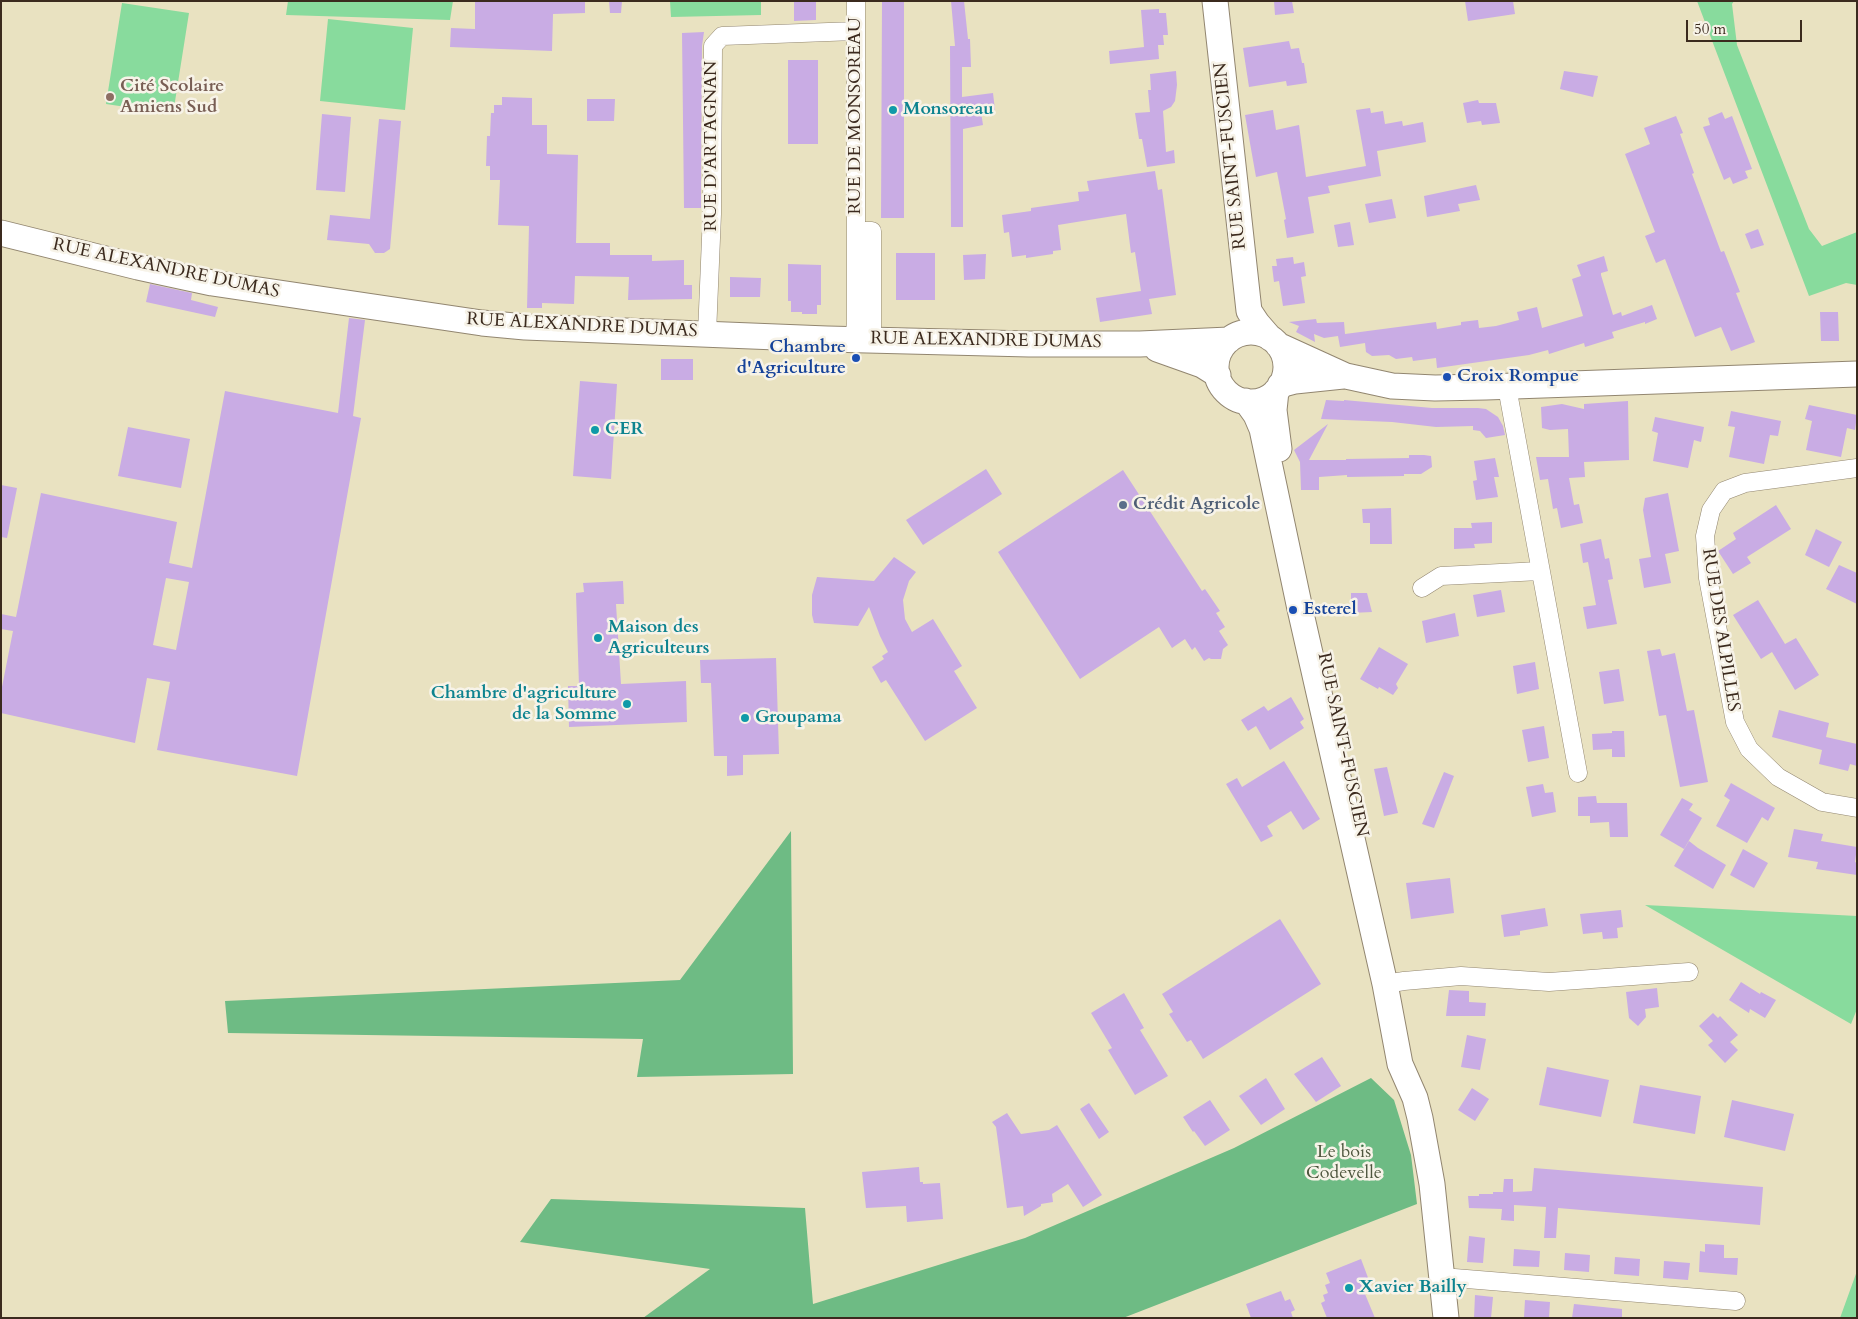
<!DOCTYPE html>
<meta charset="utf-8">
<style>
body{margin:0}
#map{position:relative;width:1858px;height:1319px;overflow:hidden;background:#e9e2c1;font-family:Cardo,serif}
canvas{display:block}
.frame{position:absolute;inset:0;border:2px solid #3b2a1e;pointer-events:none}
.scale{position:absolute;left:1686px;top:20px;width:116px;height:22px;box-sizing:border-box;border:2px solid #3b2a1e;border-top:0;padding-left:6px;font-size:15px;line-height:18px;white-space:nowrap;color:#3b2a1e;-webkit-text-stroke:4px #f7f3e8;paint-order:stroke}
</style>
<div id="map">
<canvas width="1858" height="1319"></canvas>
<div class="frame"></div>
<div class="scale">50 m</div>
</div>
<script>
const ctx = document.querySelector('canvas').getContext('2d');
ctx.lineJoin = 'round';
function paint(path, color) { ctx.fillStyle = color; ctx.fill(path, 'evenodd'); }
const toPath = rows => new Path2D(rows.map(r => 'M' + r).join(''));
function strokePath(path, color, width, dash) { ctx.strokeStyle = color; ctx.lineWidth = width; ctx.lineCap = dash ? 'butt' : 'round'; ctx.setLineDash(dash || []); ctx.stroke(path); }
function write(font, color, halo, rows, align = 'center') {
  ctx.font = font + ' Cardo,serif'; ctx.lineWidth = 5; ctx.setLineDash([]); ctx.textBaseline = 'middle'; ctx.strokeStyle = halo; ctx.fillStyle = color; for (const [text, x, y, turn = 0] of rows) {
    ctx.save(); ctx.translate(x, y); ctx.rotate((+turn || 0) * Math.PI / 180); ctx.textAlign = isNaN(turn) ? turn : align; if (halo) ctx.strokeText(text, 0, 0); ctx.fillText(text, 0, 0); ctx.restore();
  }
}
const green = toPath([
 [288,1,453,1,450,20,286,15],
 [670,1,761,1,761,15,671,17],
 [1697,1,1734,1,1732,4,1737,45,1809,229,1822,246,1857,232,1857,285,1846,283,1809,296],
 [122,3,189,13,173,114,106,104],
 [328,19,413,28,405,110,320,101],
 [1645,905,1857,916,1857,1009,1851,1024],
 [1857,1271,1857,1318,1840,1318]
]);
const forest = toPath([
 [791,831,793,1074,637,1077,643,1039,228,1033,225,1001,680,980],
 [1371,1078,1394,1100,1411,1155,1417,1204,1123,1318,643,1318,710,1269,520,1242,551,1199,805,1208,813,1304,1025,1238,1234,1148]
]);
const building = toPath([
 [475,1,585,1,585,13,553,14,552,51,450,47,451,28,475,29],
 [609,1,622,1,621,13,610,13],
 [794,1,816,1,816,20,794,21],
 [882,1,904,1,904,218,881,218],
 [951,1,964,1,968,39,970,39,971,67,962,67,962,97,993,93,995,110,981,112,983,125,963,129,963,227,951,227,950,46,955,46],
 [1274,1,1292,1,1294,13,1275,15],
 [1465,1,1513,1,1515,14,1468,21],
 [1159,9,1159,13,1166,13,1168,35,1163,35,1164,45,1158,45,1159,59,1110,64,1109,51,1144,47,1141,10],
 [704,32,702,46,701,208,684,208,682,33],
 [1289,41,1291,49,1299,48,1302,63,1304,63,1307,83,1287,86,1286,81,1249,87,1243,48],
 [788,60,818,60,818,144,788,144],
 [1176,71,1177,85,1175,101,1171,107,1163,111,1166,152,1174,150,1175,163,1147,167,1142,139,1139,139,1135,113,1150,112,1148,90,1151,90,1150,74],
 [1564,71,1598,76,1593,97,1560,89],
 [502,97,532,98,532,125,547,125,547,154,578,155,576,243,610,243,610,255,652,255,652,261,684,260,684,285,692,285,692,299,628,300,629,277,575,276,574,304,542,303,542,308,527,308,529,226,498,225,500,180,490,180,490,166,486,166,487,136,490,136,491,113,494,113,494,105,502,105],
 [587,99,615,99,614,121,587,121],
 [1478,100,1479,103,1496,103,1500,123,1482,125,1481,121,1467,123,1463,103],
 [1370,108,1371,113,1383,111,1385,124,1402,121,1403,126,1423,122,1426,142,1377,151,1381,176,1328,186,1330,193,1308,197,1314,233,1287,238,1284,220,1286,219,1277,172,1256,177,1245,115,1273,110,1276,130,1299,125,1306,177,1366,166,1356,110],
 [1722,112,1725,119,1732,116,1752,169,1745,171,1748,178,1733,184,1730,177,1724,180,1703,127,1710,125,1708,118],
 [322,114,351,117,345,192,316,190],
 [1676,116,1683,133,1680,134,1694,173,1692,174,1721,252,1724,251,1740,292,1736,293,1755,342,1731,351,1721,327,1695,337,1665,259,1656,263,1645,236,1655,232,1625,154,1650,144,1644,128],
 [379,119,401,121,390,249,384,253,375,253,369,244,327,240,330,215,370,219],
 [1155,171,1158,190,1162,189,1176,295,1149,299,1152,314,1100,322,1096,298,1141,291,1135,252,1131,253,1126,214,1058,225,1061,250,1053,251,1053,254,1026,258,1026,255,1012,257,1009,232,1004,233,1002,215,1031,211,1031,208,1079,201,1078,192,1089,191,1087,181],
 [1476,185,1480,200,1458,204,1460,211,1427,217,1424,196],
 [1392,199,1396,218,1369,223,1365,204],
 [1350,222,1354,245,1338,247,1334,225],
 [1758,229,1764,245,1751,249,1745,234],
 [896,253,935,253,935,300,896,300],
 [986,254,985,279,964,280,963,255],
 [1604,256,1608,271,1601,273,1601,275,1613,315,1621,312,1622,316,1652,305,1657,319,1645,324,1645,322,1612,332,1614,338,1585,347,1584,343,1549,354,1548,350,1529,355,1437,368,1436,358,1413,361,1412,357,1396,359,1389,355,1372,356,1366,352,1365,343,1340,347,1338,336,1324,338,1314,334,1315,342,1296,332,1299,326,1289,322,1316,319,1317,323,1344,322,1345,334,1436,322,1437,329,1461,325,1461,322,1478,320,1479,328,1496,326,1519,320,1517,312,1537,307,1542,328,1583,316,1572,279,1581,276,1577,265],
 [1293,257,1294,264,1304,262,1306,276,1301,277,1305,303,1283,306,1279,281,1274,282,1272,266,1277,266,1276,259],
 [788,264,821,265,821,305,817,305,817,314,802,314,802,312,791,312,791,301,788,301],
 [730,277,761,278,760,297,730,297],
 [150,284,192,293,191,300,218,307,215,317,146,302],
 [1820,312,1838,312,1839,341,1821,341],
 [349,318,365,320,353,416,361,418,297,776,157,750,170,682,147,678,135,743,1,713,1,692,13,631,1,629,1,614,16,617,41,493,177,522,169,563,192,568,225,391,338,413],
 [166,578,189,582,176,650,153,645],
 [661,359,693,359,693,380,661,380],
 [580,381,617,384,611,479,573,476],
 [1326,400,1344,401,1344,400,1432,408,1478,408,1486,409,1498,417,1503,426,1505,435,1486,438,1480,431,1473,430,1473,426,1436,427,1392,422,1321,419],
 [1628,401,1629,460,1584,462,1585,477,1569,478,1574,505,1579,504,1583,523,1561,528,1557,508,1553,509,1548,479,1540,480,1536,457,1569,457,1568,429,1550,430,1542,428,1541,407,1562,404,1584,409,1584,404],
 [1809,405,1857,415,1855,430,1847,428,1841,457,1806,450,1812,421,1805,419],
 [1731,411,1781,421,1778,436,1770,435,1764,464,1729,457,1735,427,1728,426],
 [1655,417,1704,427,1701,442,1694,440,1688,468,1653,461,1658,433,1652,431],
 [1328,424,1309,460,1346,460,1346,459,1409,458,1409,455,1424,455,1431,456,1432,467,1421,474,1404,474,1404,476,1347,477,1347,475,1319,477,1319,490,1301,490,1300,462,1294,450],
 [128,427,190,439,181,488,118,476],
 [1495,458,1499,477,1494,477,1498,497,1476,500,1473,481,1477,480,1474,461],
 [986,469,1002,494,923,545,906,520],
 [1123,470,1202,591,1205,589,1220,611,1216,613,1225,627,1219,631,1228,645,1223,649,1221,659,1211,659,1209,658,1204,661,1195,647,1192,650,1185,639,1172,648,1159,627,1080,679,998,552],
 [1,485,17,488,7,538,1,537],
 [1668,493,1679,551,1665,554,1671,583,1644,588,1639,559,1651,557,1643,510,1645,498],
 [1776,505,1791,529,1747,557,1751,563,1733,574,1718,551,1736,539,1733,533],
 [1391,508,1392,544,1370,544,1370,523,1363,523,1362,509],
 [1492,522,1492,543,1474,544,1475,548,1454,549,1454,528,1472,528,1471,523],
 [1816,529,1842,542,1829,567,1805,555],
 [1601,539,1605,559,1609,558,1613,579,1608,580,1617,624,1587,629,1583,607,1596,605,1588,562,1583,563,1580,544],
 [894,557,916,572,909,581,903,600,905,619,912,632,933,619,962,666,954,671,977,708,925,741,886,680,881,683,872,667,884,659,882,656,888,652,880,636,869,607,858,626,814,623,812,615,812,595,817,577,874,581],
 [1839,565,1857,573,1857,604,1826,589],
 [623,581,624,604,616,604,621,684,686,681,687,722,569,727,568,686,579,686,576,593,584,592,583,583],
 [1501,590,1505,612,1477,617,1473,595],
 [1351,593,1367,593,1372,612,1351,613],
 [1758,600,1785,644,1796,638,1819,675,1795,690,1772,652,1761,659,1733,615],
 [1455,613,1459,636,1426,643,1422,621],
 [1379,647,1408,664,1396,684,1398,688,1393,695,1379,687,1378,689,1360,679],
 [1660,649,1662,656,1675,653,1687,711,1694,710,1708,782,1680,787,1666,715,1659,716,1647,651],
 [776,658,779,754,743,755,743,775,727,776,727,756,714,756,711,683,701,683,700,660],
 [1535,662,1539,689,1517,694,1513,666],
 [1619,669,1624,701,1604,704,1599,672],
 [1291,697,1304,719,1300,722,1304,728,1270,750,1256,726,1248,731,1241,720,1264,706,1268,711],
 [1779,710,1829,723,1826,737,1857,744,1857,766,1850,764,1848,771,1819,764,1822,750,1772,737],
 [1544,726,1549,758,1528,762,1522,730],
 [1612,731,1624,731,1625,757,1612,757,1612,749,1593,750,1592,734,1612,733],
 [1284,761,1320,819,1303,830,1291,811,1267,826,1273,836,1261,842,1226,784,1237,778,1242,787],
 [1387,767,1398,813,1384,816,1374,769],
 [1444,772,1454,776,1434,828,1422,824],
 [1731,783,1775,808,1768,821,1762,817,1747,843,1716,826,1730,800,1724,796],
 [1543,784,1545,793,1553,792,1556,812,1532,817,1526,787],
 [1596,796,1597,803,1627,803,1628,837,1610,837,1609,822,1590,823,1590,816,1578,816,1578,797],
 [1682,798,1693,804,1689,810,1702,818,1684,849,1660,835],
 [1794,829,1823,834,1821,841,1857,847,1855,862,1857,863,1857,875,1816,869,1818,862,1788,857],
 [1689,841,1698,848,1726,865,1713,889,1674,866],
 [1743,849,1768,863,1754,888,1730,875],
 [1450,878,1454,913,1411,919,1406,883],
 [1545,908,1548,926,1520,931,1520,935,1504,937,1501,915],
 [1621,910,1623,927,1617,928,1618,938,1603,939,1602,932,1583,934,1580,914],
 [1280,919,1321,984,1203,1059,1191,1040,1187,1042,1169,1014,1173,1012,1162,994],
 [1741,982,1760,994,1761,992,1776,1000,1765,1018,1750,1009,1749,1013,1729,1000],
 [1657,988,1659,1007,1645,1009,1646,1017,1638,1026,1629,1018,1626,992],
 [1449,990,1469,991,1469,1002,1486,1003,1485,1016,1446,1016],
 [1124,993,1144,1028,1140,1030,1168,1076,1135,1095,1108,1050,1112,1048,1091,1013],
 [1713,1013,1718,1018,1720,1016,1738,1035,1730,1042,1738,1050,1725,1063,1708,1045,1713,1041,1699,1026],
 [1467,1035,1486,1039,1480,1070,1461,1067],
 [1322,1057,1341,1086,1316,1102,1294,1074],
 [1547,1067,1609,1080,1601,1117,1539,1105],
 [1266,1078,1285,1109,1261,1125,1239,1096],
 [1640,1085,1701,1096,1695,1134,1633,1123],
 [1472,1088,1489,1099,1475,1121,1458,1110],
 [1210,1100,1230,1130,1205,1146,1194,1131,1193,1132,1183,1117],
 [1732,1100,1794,1114,1785,1151,1724,1137],
 [1089,1103,1109,1132,1099,1139,1080,1109],
 [1007,1113,1021,1134,1049,1130,1057,1125,1102,1195,1083,1207,1068,1184,1052,1194,1053,1202,1041,1204,1041,1206,1024,1216,1023,1206,1007,1208,996,1127,992,1122],
 [919,1167,920,1182,923,1182,923,1184,940,1183,943,1219,907,1222,906,1206,866,1208,862,1172],
 [1534,1168,1763,1187,1760,1225,1558,1208,1556,1238,1544,1238,1546,1207,1514,1205,1514,1221,1501,1220,1502,1209,1469,1208,1468,1196,1479,1196,1479,1194,1493,1194,1493,1192,1503,1192,1504,1179,1513,1179,1513,1192,1532,1191],
 [1469,1236,1485,1238,1483,1263,1467,1262],
 [1705,1244,1724,1245,1724,1258,1738,1258,1737,1275,1699,1272,1700,1251,1705,1252],
 [1514,1249,1540,1251,1539,1267,1513,1266],
 [1565,1253,1590,1255,1589,1272,1564,1270],
 [1615,1257,1640,1259,1639,1276,1614,1274],
 [1361,1259,1373,1291,1365,1294,1375,1318,1327,1318,1321,1303,1325,1301,1323,1295,1328,1293,1325,1285,1330,1283,1326,1273],
 [1664,1261,1690,1263,1688,1280,1663,1278],
 [1281,1291,1285,1301,1290,1299,1295,1310,1291,1312,1293,1318,1251,1318,1246,1304],
 [1475,1295,1493,1297,1491,1318,1474,1318],
 [1525,1300,1550,1302,1549,1318,1524,1317],
 [1574,1304,1622,1309,1622,1318,1572,1318]
]);
const street = toPath([
 [856,231,872,231,872,339],
 [707,334,712,214,713,46,722,36,855,31],
 [854,338,856,324,856,1],
 [1507,387,1578,773],
 [1857,468,1745,483,1724,491,1711,510,1705,536,1708,578,1735,722,1749,749,1778,777,1822,802,1857,808],
 [1422,588,1441,576,1540,571],
 [1385,984,1404,981,1461,976,1549,982,1689,972],
 [1442,1277,1736,1301]
]);
const secondary = toPath([
 [1215,1,1249,311,1257,323,1270,338],
 [1,233,138,267,212,283,482,323,525,327,827,339,1029,344,1140,344,1229,340],
 '1216 367a35 35 0 1 1 70 0a35 35 0 1 1-70 0Z',
 [1278,345,1346,376,1392,386,1435,388,1486,387,1857,374],
 [1157,349,1202,365,1218,375],
 [1280,385,1295,381,1343,376],
 [1276,391,1274,410,1279,449],
 [1246,401,1256,415,1262,429,1300,609,1385,984,1400,1064,1415,1098,1420,1118,1432,1184,1446,1318]
]);
const markers = [
 [110,97,5,"#8d6e63"],
 [893,110,5,"#0f9aa8"],
 [856,358,5,"#1a4fb4"],
 [1447,377,5,"#1a4fb4"],
 [595,430,5,"#0f9aa8"],
 [1123,505,5,"#5c6f8a"],
 [1293,610,5,"#1a4fb4"],
 [598,638,5,"#0f9aa8"],
 [627,704,5,"#0f9aa8"],
 [745,718,5,"#0f9aa8"],
 [1349,1288,5,"#0f9aa8"]
];
const educationNames = [
 ["Cité Scolaire",120,87],
 ["Amiens Sud",120,108]
];
const cultureNames = [
 ["Monsoreau",903,110],
 ["CER",605,430],
 ["Maison des",608,628],
 ["Agriculteurs",608,649],
 ["Chambre d'agriculture",617,694,"right"],
 ["de la Somme",617,715,"right"],
 ["Groupama",755,718],
 ["Xavier Bailly",1359,1288]
];
const streetNames = [
 ["RUE DE MONSOREAU",856,116,-90],
 ["RUE D'ARTAGNAN",712,146,-90],
 ["RUE SAINT-FUSCIEN",1231,156,-96],
 ["RUE ALEXANDRE DUMAS",166,269,12],
 ["RUE ALEXANDRE DUMAS",582,326,3],
 ["RUE ALEXANDRE DUMAS",986,341,1],
 ["RUE DES ALPILLES",1720,630,81],
 ["RUE SAINT-FUSCIEN",1342,745,78]
];
const transitNames = [
 ["Chambre",846,348,"right"],
 ["d'Agriculture",846,369,"right"],
 ["Croix Rompue",1457,377],
 ["Esterel",1303,610]
];
const serviceNames = [
 ["Crédit Agricole",1133,505]
];
const parkNames = [
 ["Le bois",1344,1153],
 ["Codevelle",1344,1174]
];
paint(green, '#88db9d');
paint(forest, '#6ebb84');
paint(building, '#c9ace4');
strokePath(street, '#928670', 19);
strokePath(secondary, '#928670', 27);
strokePath(street, '#fff', 18);
strokePath(secondary, '#fff', 25);
for (const [x, y, r, color] of markers) { const dot = new Path2D(); dot.arc(x, y, r, 0, 2 * Math.PI); ctx.fillStyle = color; ctx.fill(dot); strokePath(dot, '#f7f3e8', 2); }
write('bold 18px', '#785e54', '#f7f3e8', educationNames, 'left');
write('bold 18px', '#0d838f', '#f7f3e8', cultureNames, 'left');
write('18px', '#3b2a1e', '#f7f3e8', streetNames);
write('bold 18px', '#164399', '#f7f3e8', transitNames, 'left');
write('bold 18px', '#4e5e75', '#f7f3e8', serviceNames, 'left');
write('18px', '#4e563e', '#f7f3e8', parkNames);
</script>
